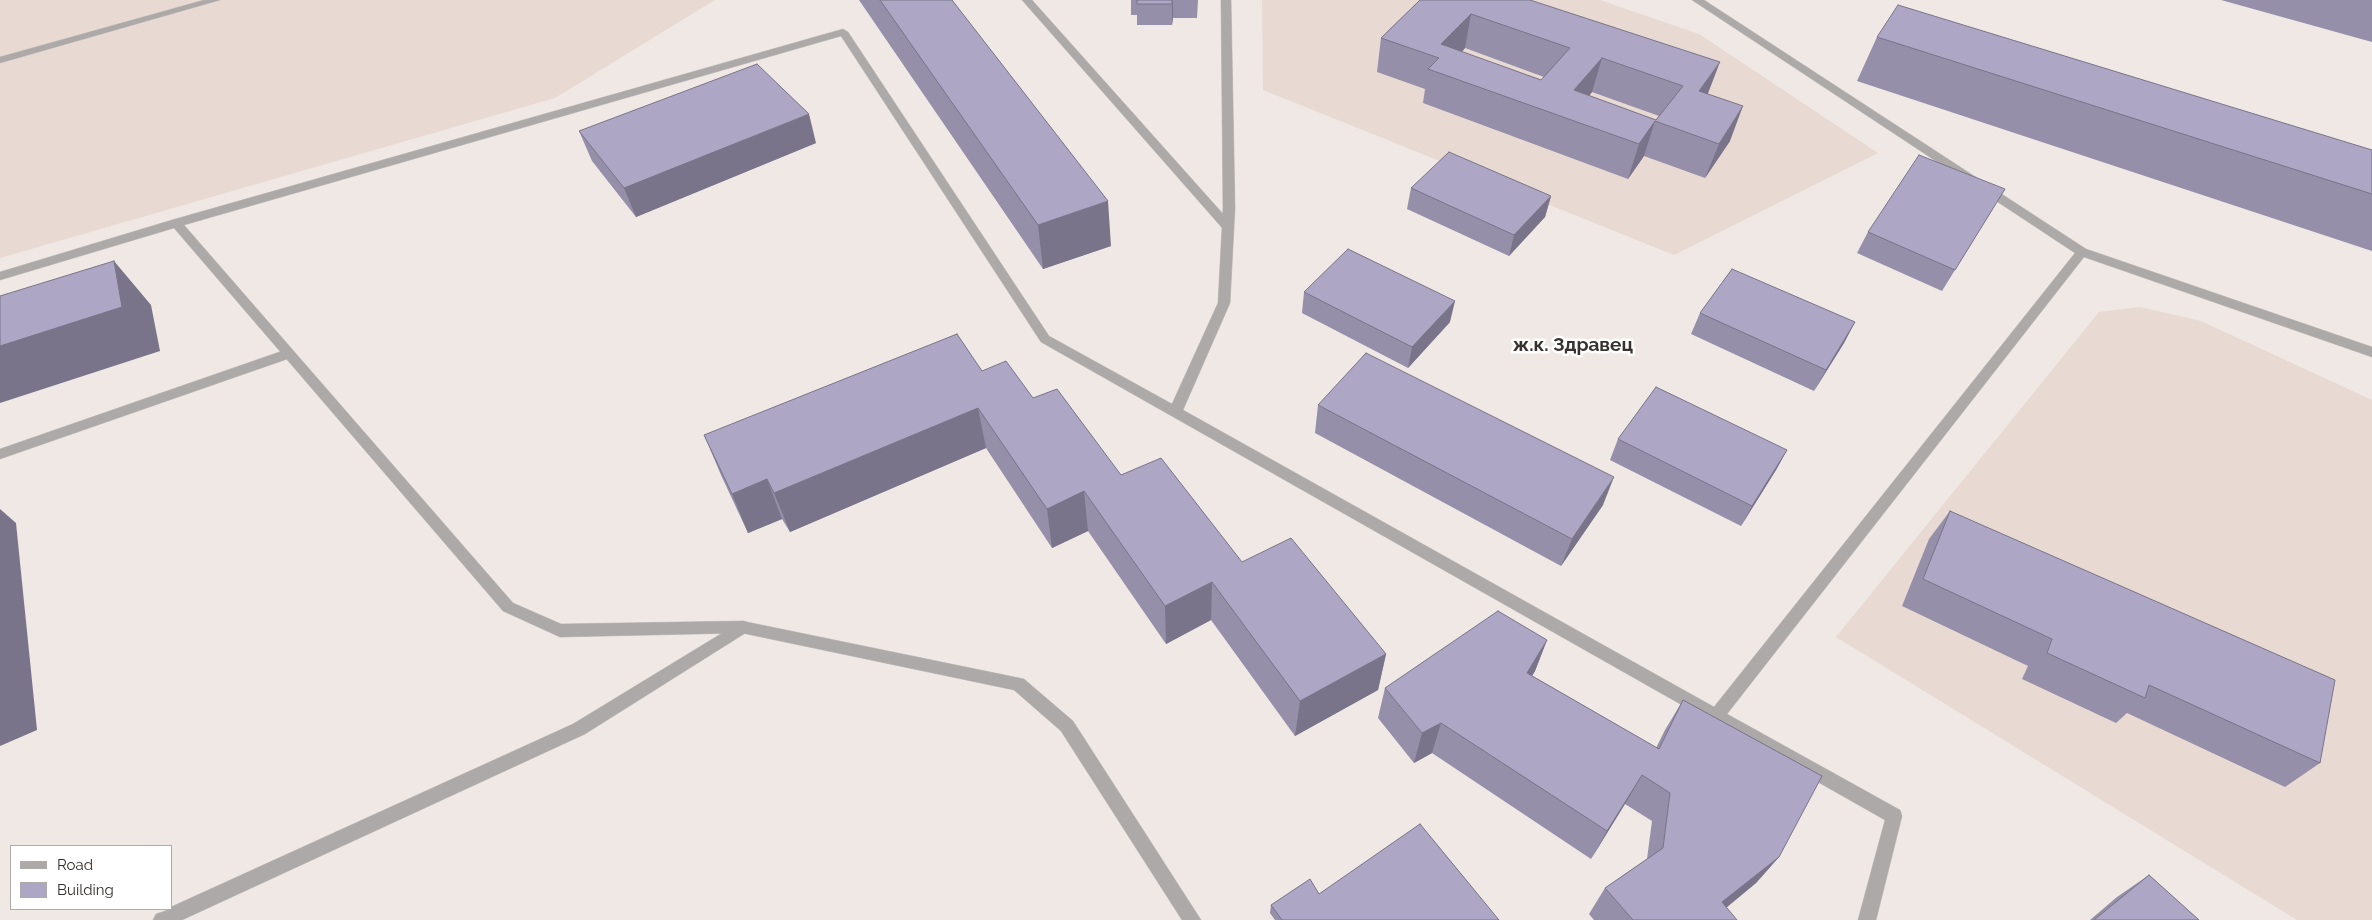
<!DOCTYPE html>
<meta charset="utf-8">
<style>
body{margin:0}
#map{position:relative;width:2372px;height:920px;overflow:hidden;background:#efe8e4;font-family:Raleway,sans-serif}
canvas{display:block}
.legend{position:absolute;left:10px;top:845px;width:162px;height:65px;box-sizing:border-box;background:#fff;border:1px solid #adacab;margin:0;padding:6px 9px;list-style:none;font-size:15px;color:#32302e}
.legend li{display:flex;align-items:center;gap:10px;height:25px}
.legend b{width:25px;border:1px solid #adacab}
</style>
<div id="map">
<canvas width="2372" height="920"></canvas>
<ul class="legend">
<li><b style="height:6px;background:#ada9a9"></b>Road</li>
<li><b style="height:14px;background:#ada6c4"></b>Building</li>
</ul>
</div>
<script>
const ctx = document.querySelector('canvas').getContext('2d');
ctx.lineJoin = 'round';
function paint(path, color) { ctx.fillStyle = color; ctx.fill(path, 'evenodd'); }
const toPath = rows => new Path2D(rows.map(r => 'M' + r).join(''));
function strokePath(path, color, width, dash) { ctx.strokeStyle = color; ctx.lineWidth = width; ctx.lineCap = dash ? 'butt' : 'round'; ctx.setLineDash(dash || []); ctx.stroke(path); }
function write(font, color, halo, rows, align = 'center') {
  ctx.font = font + ' Raleway,sans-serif'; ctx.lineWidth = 5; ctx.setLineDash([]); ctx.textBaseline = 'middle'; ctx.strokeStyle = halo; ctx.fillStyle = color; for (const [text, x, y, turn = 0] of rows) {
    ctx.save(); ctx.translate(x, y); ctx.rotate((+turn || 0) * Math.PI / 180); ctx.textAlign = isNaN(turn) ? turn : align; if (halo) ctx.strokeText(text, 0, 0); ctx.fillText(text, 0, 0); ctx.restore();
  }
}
const built = toPath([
 [0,0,715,0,555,98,0,258],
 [1262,0,1600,0,1699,34,1878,153,1674,255,1263,90],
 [2140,307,2201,321,2372,400,2372,920,2297,920,1836,637,2099,312]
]);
const service = toPath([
 [204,0,220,0,0,63,0,57,204,0],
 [1022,0,1032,0,1232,224,1234,227,1232,230,1224,230,1022,0],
 [288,349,294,354,293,357,0,459,0,449,288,349],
 [742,621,747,622,750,627,747,632,585,734,182,920,153,920,156,914,171,909,171,907,573,724,742,621]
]);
const minor = toPath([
 [1221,0,1231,0,1235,208,1230,303,1183,410,1714,707,2075,253,1692,0,1704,0,2086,249,2372,347,2372,357,2084,257,1727,714,1900,810,1902,816,1876,920,1858,920,1885,820,1041,342,841,36,184,225,513,603,561,624,742,621,1024,679,1073,721,1201,920,1182,920,1061,731,1014,690,742,633,560,637,503,611,174,228,0,280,0,272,172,220,843,29,848,32,1049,336,1172,404,1218,303,1223,208,1221,0]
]);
const wall = toPath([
 [859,0,952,0,1111,246,1043,269],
 [1131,0,1198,0,1197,18,1173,18,1172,25,1137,25,1137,15,1131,15],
 [1420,0,1530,0,1708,94,1730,141,1705,178,1644,156,1628,179,1423,103,1425,89,1377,72,1381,38],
 [1465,48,1544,77,1541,80,1462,52],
 [1592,92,1659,116,1656,120,1589,96],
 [2221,0,2372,0,2372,42],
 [1877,37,2372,150,2372,251,1857,81],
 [579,131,816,143,636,217,592,161],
 [1411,188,1551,196,1545,217,1509,256,1407,209],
 [1992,210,1942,291,1857,253,1868,232],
 [1304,292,1450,322,1408,368,1302,313],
 [1700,313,1855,322,1844,343,1814,391,1691,334],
 [982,371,1033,398,1121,475,1242,562,1386,654,1378,690,1295,736,1211,620,1166,644,1088,531,1052,548,986,448,790,532,782,519,748,533,721,475,704,435],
 [1318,405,1603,505,1561,566,1315,433],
 [1618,439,1787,450,1776,470,1741,526,1610,460],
 [1950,511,2320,763,2285,787,2127,713,2116,723,2022,679,2028,666,1902,606,1929,539],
 [1547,640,1535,671,1532,676,1656,748,1665,730,1683,700,1779,857,1756,883,1726,908,1737,920,1594,920,1589,914,1605,888,1647,859,1652,821,1625,804,1591,859,1432,753,1414,763,1378,718,1385,688],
 [2149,875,2199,920,2090,920,2117,897],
 [1319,894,1499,920,1275,920,1270,913,1271,905]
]);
const shadedWall = toPath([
 [1173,0,1173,18,1172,25,1172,4],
 [1471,14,1465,48,1441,73,1441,44],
 [1602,58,1592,92,1570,119,1574,90],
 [1720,62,1707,96,1699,91],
 [1743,106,1730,141,1705,178,1719,144],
 [809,114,816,143,636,217,624,188],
 [1655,121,1644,156,1628,179,1639,144],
 [1551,196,1545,217,1509,256,1514,235],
 [1108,201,1111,246,1043,269,1038,225],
 [114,261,151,305,160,351,0,403,0,346],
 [1455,301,1450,322,1408,368,1412,347],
 [1855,322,1844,343,1814,391,1826,370],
 [978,408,986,448,790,532,774,493],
 [1787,450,1776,470,1741,526,1752,506],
 [1614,477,1603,505,1561,566,1572,539],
 [767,479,782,519,748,533,732,494],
 [1084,491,1088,531,1052,548,1047,509],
 [0,509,16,523,37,730,0,746],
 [1212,582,1211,620,1166,644,1165,606],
 [1547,640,1535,671,1515,704,1527,673],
 [1386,654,1378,690,1295,736,1300,701],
 [1441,723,1432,753,1414,763,1422,733],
 [1642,775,1625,804,1591,859,1607,831],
 [1779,857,1756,883,1711,920,1722,902]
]);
const building = toPath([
 [880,0,952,0,1108,201,1038,225,880,0],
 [1137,0,1172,0,1172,4,1137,4,1137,0],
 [1420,0,1530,0,1720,62,1699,91,1743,106,1719,144,1655,121,1639,144,1428,69,1439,58,1381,38,1420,0],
 [1471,14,1570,48,1541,80,1441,44,1471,14],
 [1602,58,1683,86,1656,120,1574,90,1602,58],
 [1898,5,2372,150,2372,194,1877,37,1898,5],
 [757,64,809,114,624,188,579,131,757,64],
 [1449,152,1551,196,1514,235,1411,188,1449,152],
 [1919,155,2005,189,1955,270,1868,232,1919,155],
 [1348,249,1455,301,1412,347,1304,292,1348,249],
 [114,261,122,307,0,346,0,296,114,261],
 [1732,269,1855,322,1826,370,1700,313,1732,269],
 [957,334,982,371,1006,361,1033,398,1057,389,1121,475,1161,458,1242,562,1291,538,1386,654,1300,701,1212,582,1165,606,1084,491,1047,509,978,408,774,493,767,479,732,494,704,435,957,334],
 [1366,353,1614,477,1572,539,1318,405,1366,353],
 [1656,387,1787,450,1752,506,1618,439,1656,387],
 [1950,511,2335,680,2320,763,2149,685,2145,698,2047,653,2052,639,1923,579,1950,511],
 [1498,611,1547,640,1527,673,1659,749,1683,700,1822,776,1779,857,1722,902,1737,920,1633,920,1605,888,1663,848,1670,793,1642,775,1607,831,1441,723,1422,733,1385,688,1498,611],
 [1420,824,1499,920,1282,920,1271,905,1310,879,1319,894,1420,824],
 [2149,875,2199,920,2094,920,2149,875]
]);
const neighbourhoodNames = [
 ["ж.к. Здравец",1573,345]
];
paint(built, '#e8dad2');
strokePath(service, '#c9c3c0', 1);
strokePath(minor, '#c9c3c0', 1);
paint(service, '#ada9a9');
paint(minor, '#ada9a9');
paint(wall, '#958fa9');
paint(shadedWall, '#797489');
paint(building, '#ada6c4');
strokePath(building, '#797489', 1);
write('bold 19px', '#37322f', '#fff', neighbourhoodNames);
</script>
